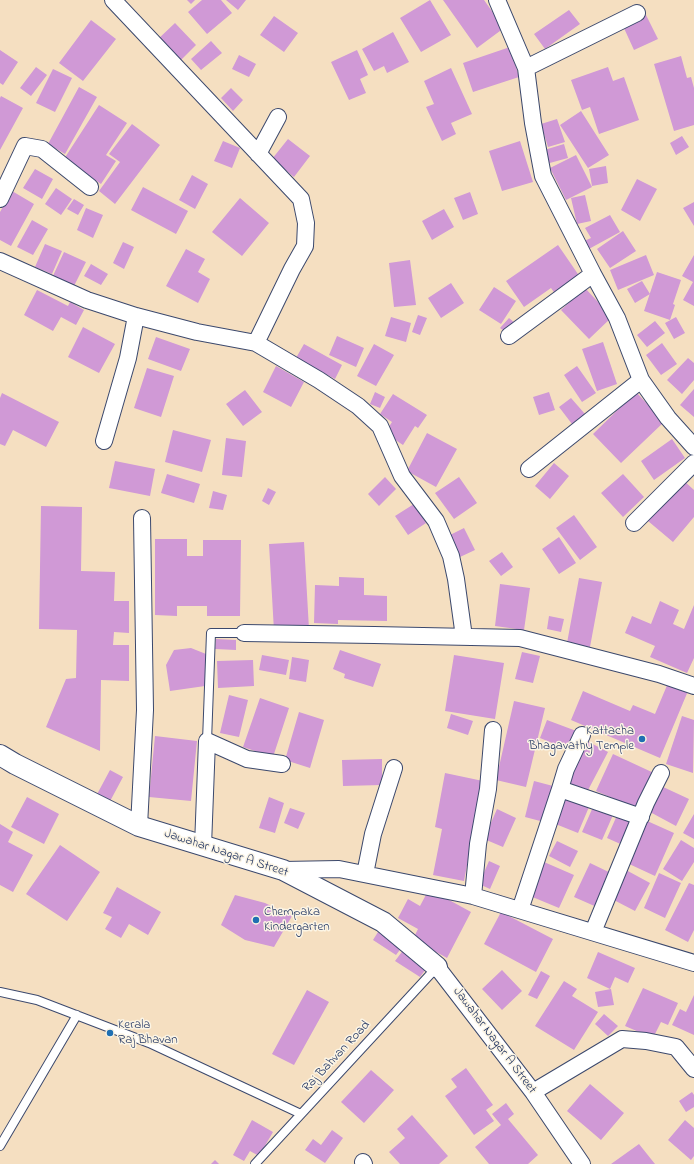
<!DOCTYPE html>
<style>
body{margin:0}
canvas{display:block;background:#f5dfc1}
</style>
<canvas width="694" height="1164"></canvas>
<script>
const ctx = document.querySelector('canvas').getContext('2d');
ctx.lineJoin = 'round';
function paint(path, color) { ctx.fillStyle = color; ctx.fill(path, 'evenodd'); }
const toPath = rows => new Path2D(rows.map(r => 'M' + r).join(''));
function strokePath(path, color, width, dash) { ctx.strokeStyle = color; ctx.lineWidth = width; ctx.lineCap = dash ? 'butt' : 'round'; ctx.setLineDash(dash || []); ctx.stroke(path); }
function write(font, color, halo, rows, align = 'center') {
  ctx.font = font + ' "Indie Flower",sans-serif'; ctx.lineWidth = 3; ctx.setLineDash([]); ctx.textBaseline = 'middle'; ctx.strokeStyle = halo; ctx.fillStyle = color; for (const [text, x, y, turn = 0] of rows) {
    ctx.save(); ctx.translate(x, y); ctx.rotate((+turn || 0) * Math.PI / 180); ctx.textAlign = isNaN(turn) ? turn : align; if (halo) ctx.strokeText(text, 0, 0); ctx.fillText(text, 0, 0); ctx.restore();
  }
}
const building = toPath([
 [187,0,195,0,191,4],
 [202,0,221,0,232,13,207,34,188,12],
 [226,0,246,0,238,10],
 [430,0,451,35,421,52,400,18],
 [443,0,484,0,504,28,477,48],
 [569,10,580,24,545,49,534,34],
 [646,15,658,39,634,50,623,26],
 [274,16,298,33,284,52,260,35],
 [91,20,116,39,83,81,59,63],
 [175,23,196,45,178,63,156,41],
 [393,32,409,62,387,73,384,66,374,71,362,49],
 [211,41,222,53,201,70,191,59],
 [510,47,519,77,473,92,463,63],
 [0,50,18,62,3,85,0,83],
 [357,50,368,75,360,79,366,93,349,100,331,62],
 [239,55,256,64,249,77,232,69],
 [681,56,687,78,691,77,694,88,694,125,674,131,654,64],
 [36,67,47,75,31,96,20,88],
 [608,67,613,81,624,77,639,120,599,134,590,107,582,110,571,80],
 [451,68,472,114,451,123,456,134,442,141,426,107,434,104,424,81],
 [53,69,72,78,55,112,36,103],
 [79,87,97,97,65,154,48,144],
 [231,88,243,100,233,111,221,98],
 [1,96,23,108,0,150,0,98],
 [99,105,127,123,106,155,116,161,101,184,64,159],
 [581,111,609,155,588,168,560,125],
 [557,119,565,142,548,147,541,124],
 [132,124,160,145,115,204,99,191,120,162,109,154],
 [682,136,689,147,676,155,670,143],
 [288,139,310,156,294,177,272,159],
 [223,141,240,148,232,168,214,161],
 [520,141,533,182,502,191,489,151],
 [564,144,568,158,546,164,541,151],
 [576,155,592,187,566,200,550,168],
 [606,166,608,183,592,186,589,169],
 [35,169,53,179,42,199,23,188],
 [192,175,208,184,195,209,179,200],
 [637,179,657,189,640,221,621,210],
 [143,187,188,211,176,234,131,210],
 [56,188,72,199,61,215,45,204],
 [12,191,34,204,11,246,0,240,0,212],
 [470,192,478,214,463,220,454,198],
 [585,195,591,221,577,224,571,198],
 [240,198,269,223,242,256,212,232],
 [74,199,84,205,78,215,67,209],
 [694,202,694,226,683,208],
 [86,208,103,215,93,238,77,230],
 [444,209,454,227,432,240,422,221],
 [610,215,620,232,587,250,582,242,591,238,585,228],
 [32,220,48,229,33,255,17,247],
 [623,231,636,251,610,268,597,249],
 [123,242,134,247,124,269,113,263],
 [45,244,62,251,52,274,35,267],
 [558,245,580,277,556,295,551,288,524,307,506,281],
 [186,249,205,259,198,272,210,279,198,303,166,286],
 [64,252,86,262,73,288,52,278],
 [646,255,654,275,618,290,610,270],
 [694,255,694,306,683,300,693,282,682,276],
 [410,260,416,305,394,307,389,263],
 [91,264,108,274,101,285,84,276],
 [657,272,681,280,673,304,675,305,670,320,644,311],
 [642,281,650,294,635,303,627,289],
 [451,283,464,303,441,318,428,298],
 [494,287,516,301,501,324,479,310],
 [585,288,612,317,589,339,561,310],
 [37,290,68,306,70,302,84,310,76,325,61,317,53,331,24,315],
 [418,315,427,318,420,335,412,332],
 [391,317,411,323,406,342,385,336],
 [676,317,685,333,674,339,665,323],
 [509,318,516,324,508,334,500,328],
 [655,321,665,333,647,347,637,335],
 [83,327,115,344,99,373,68,357],
 [337,336,364,348,356,367,329,355],
 [156,337,190,349,181,371,148,359],
 [603,342,617,384,597,391,582,349],
 [662,343,677,364,661,375,646,355],
 [304,344,342,365,335,379,296,358],
 [374,344,394,355,376,386,357,376],
 [688,358,694,363,694,380,682,394,667,380],
 [276,366,304,382,291,407,263,392],
 [577,366,596,393,582,402,564,375],
 [147,368,174,376,161,417,134,408],
 [694,389,694,417,680,405],
 [245,390,262,412,243,426,226,404],
 [375,392,385,397,380,408,370,404],
 [549,392,555,410,539,415,533,397],
 [636,392,664,422,621,463,593,434],
 [2,393,59,422,46,447,13,430,5,446,0,444,0,398],
 [393,394,427,415,418,428,415,426,403,445,385,433,392,422,380,414],
 [571,398,585,414,572,424,559,407],
 [173,430,211,440,202,472,165,462],
 [427,433,457,449,436,487,407,471],
 [226,438,246,441,242,477,222,475],
 [672,439,685,458,654,480,641,461],
 [115,461,155,469,150,496,109,488],
 [554,463,569,476,550,499,535,486],
 [167,474,200,484,194,503,161,493],
 [623,474,644,497,623,517,601,493],
 [385,477,396,489,379,506,368,494],
 [459,477,477,503,454,519,435,493],
 [683,480,694,490,694,517,673,542,648,521],
 [268,488,276,492,269,505,262,501],
 [213,491,227,495,223,510,209,508],
 [414,504,426,523,408,535,395,516],
 [41,506,82,507,81,571,115,572,114,601,129,601,129,633,114,632,113,645,129,645,129,681,101,680,100,751,46,727,66,679,76,678,77,630,39,629],
 [574,515,597,547,580,560,556,528],
 [464,528,475,550,460,557,450,535],
 [559,537,576,563,559,574,542,549],
 [155,539,187,539,187,556,203,556,203,540,241,540,240,616,207,616,207,606,177,606,177,616,155,615],
 [304,542,309,629,274,631,269,544],
 [502,552,513,567,501,576,489,561],
 [339,577,364,578,364,595,387,596,387,621,338,620,338,624,314,623,315,585,339,586],
 [579,578,602,582,590,647,567,643],
 [500,584,530,588,524,630,495,626],
 [660,601,679,610,673,624,684,629,694,605,694,658,687,673,650,657,655,646,625,633,632,616,651,624],
 [549,616,564,619,561,632,547,629],
 [216,639,236,640,236,650,215,649],
 [191,648,206,654,205,686,170,691,166,665,174,650],
 [340,650,381,664,373,687,344,678,345,674,333,669],
 [522,652,540,656,533,683,515,679],
 [262,655,289,660,286,675,259,670],
 [454,655,504,663,495,719,445,711],
 [292,657,309,660,306,682,289,679],
 [253,660,254,686,218,688,217,661],
 [668,683,688,691,660,758,571,720,583,691,630,711,633,705,655,714],
 [229,695,248,700,239,737,220,733],
 [260,698,289,708,273,757,243,747],
 [514,701,545,708,526,787,496,780],
 [299,712,324,720,310,768,285,760],
 [451,714,473,721,468,735,447,728],
 [682,716,694,720,693,773,666,764],
 [547,720,579,732,572,751,540,738],
 [155,736,197,741,191,801,149,797],
 [585,740,608,752,586,794,563,782],
 [613,754,656,774,640,810,596,791],
 [382,759,382,785,343,786,342,760],
 [110,770,123,777,108,805,95,798],
 [445,773,483,781,464,881,433,875,442,829,435,827],
 [534,781,553,786,544,822,525,817],
 [661,786,689,799,676,826,650,812],
 [564,796,589,807,578,833,553,823],
 [27,797,59,814,44,844,11,827],
 [269,797,284,803,275,833,259,828],
 [593,807,613,815,602,840,582,832],
 [290,808,305,813,298,829,284,823],
 [497,809,516,818,503,847,484,839],
 [618,813,636,821,625,846,607,838],
 [694,814,694,839,683,833],
 [645,820,674,833,655,876,627,863],
 [0,824,13,832,8,842,33,855,13,892,0,885],
 [681,840,694,848,694,862,682,881,663,869],
 [557,841,578,851,570,867,549,856],
 [60,845,100,872,67,921,26,894],
 [489,861,500,866,490,889,479,884],
 [544,862,574,875,559,908,530,896],
 [590,863,615,875,599,908,574,897],
 [626,870,650,883,635,911,610,898],
 [659,873,681,883,665,918,644,908],
 [689,883,694,885,694,930,688,942,665,930],
 [117,887,161,912,148,935,129,924,121,938,105,929,112,917,103,913],
 [429,889,471,912,447,958,413,939,418,929,398,918,408,899,420,906],
 [235,895,265,903,292,916,274,947,245,940,221,925],
 [501,912,553,939,536,972,484,944],
 [378,932,402,947,396,955,373,940],
 [404,949,428,966,420,977,395,961],
 [598,952,635,968,628,983,615,977,610,989,587,978],
 [502,970,522,991,502,1010,482,989],
 [541,971,550,976,537,999,528,995],
 [564,981,577,989,572,996,598,1012,574,1050,535,1026],
 [643,988,678,1003,668,1025,661,1022,653,1038,625,1026],
 [611,989,614,1005,598,1007,595,992],
 [307,990,329,1002,294,1065,272,1054],
 [694,995,694,1035,672,1025,680,1009,686,1012],
 [604,1014,618,1026,608,1036,595,1024],
 [466,1068,493,1105,486,1110,494,1121,474,1135,445,1096,457,1087,451,1079],
 [371,1070,394,1090,364,1123,341,1102],
 [590,1084,624,1113,601,1140,567,1111],
 [692,1092,694,1095,694,1107,686,1112,679,1101],
 [506,1103,514,1114,508,1119,538,1155,528,1164,489,1164,475,1147,501,1125,492,1114],
 [412,1115,448,1156,439,1164,400,1164,389,1152,405,1138,397,1129],
 [252,1120,273,1132,259,1156,250,1151,244,1161,233,1155],
 [685,1120,694,1128,694,1156,691,1160,668,1140],
 [332,1130,343,1138,325,1163,305,1150,313,1139,321,1145],
 [639,1144,655,1164,611,1164],
 [215,1160,219,1164,211,1164]
]);
const service = toPath([
 [207,741,211,633,244,633],
 [0,992,37,1000,149,1043,301,1114],
 [0,1146,77,1015],
 [255,1164,437,967]
]);
const minor = toPath([
 [113,0,301,199,306,223,305,246,292,269,256,343],
 [497,0,526,68,533,123,543,176,593,274,617,318,641,380,668,418,694,447],
 [526,68,637,13],
 [258,154,278,117],
 [0,199,25,146,42,149,90,187],
 [0,261,87,300,136,316,197,332,256,343,319,380,358,406,380,426,402,476,436,521,451,556,456,579,464,637],
 [509,336,593,274],
 [104,441,128,358,136,316],
 [529,469,641,380],
 [634,523,694,463],
 [244,633,374,635,520,638,659,674,694,686],
 [560,789,566,769,582,735],
 [139,826,145,710,142,518],
 [203,846,207,741,247,759,282,764],
 [283,870,339,869,473,896,694,963],
 [365,874,373,834,394,768],
 [473,896,478,844,488,789,493,730],
 [520,910,560,789,641,817],
 [593,932,646,803,661,773],
 [437,967,533,1092,582,1164],
 [533,1092,622,1039,646,1041,676,1047,694,1069],
 [363,1162,364,1164]
]);
const tertiary = toPath([
 [0,755,15,764,139,826,283,870,383,922,437,967]
]);
const markers = [
 [642,739,4,"#1f6fb2"],
 [256,920,4,"#1f6fb2"],
 [110,1033,4,"#1f6fb2"]
];
const poiNames = [
 ["Kattacha",634,732,"right"],
 ["Bhagavathy Temple",634,747,"right"],
 ["Chempaka",264,913],
 ["Kindergarten",264,928],
 ["Kerala",118,1026],
 ["Raj Bhavan",118,1041]
];
const streetNames = [
 ["Jawahar Nagar A Street",226,854,18],
 ["Jawahar Nagar A Street",494,1041,53],
 ["Raj Bahvan Road",337,1057,-47]
];
paint(building, '#d099d6');
strokePath(service, '#3c496d', 10);
strokePath(minor, '#3c496d', 18);
strokePath(tertiary, '#3c496d', 22);
strokePath(service, '#fff', 8);
strokePath(minor, '#fff', 16);
strokePath(tertiary, '#fff', 20);
for (const [x, y, r, color] of markers) { const dot = new Path2D(); dot.arc(x, y, r, 0, 2 * Math.PI); ctx.fillStyle = color; ctx.fill(dot); strokePath(dot, '#fcf5e5', 1.5); }
write('13px', '#1b2f5e', '#fcf5e5', poiNames, 'left');
write('13px', '#1b2f5e', '#fcf5e5', streetNames);
</script>
